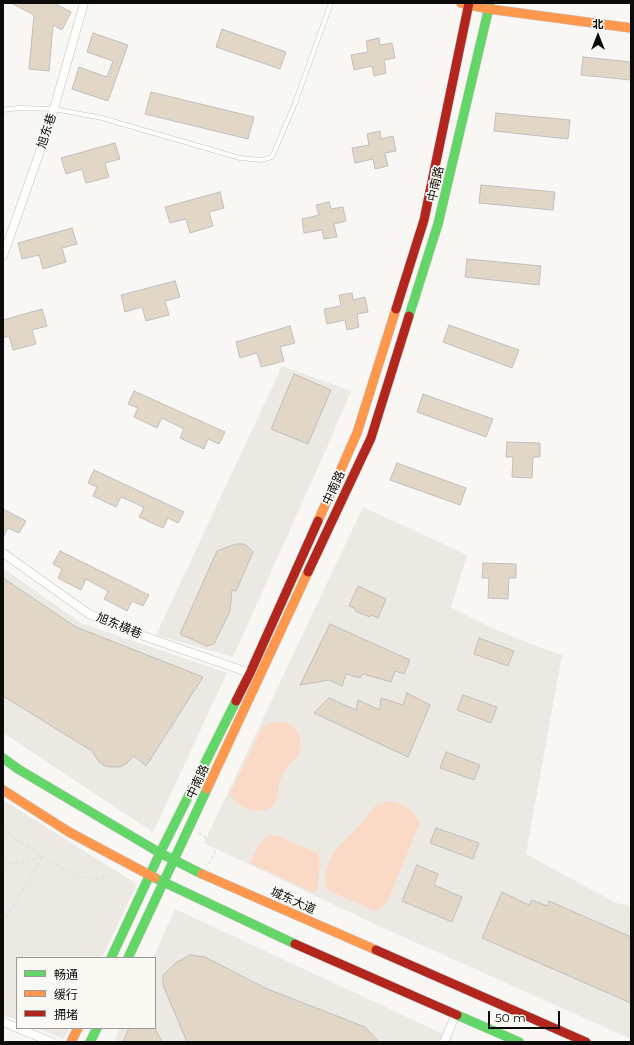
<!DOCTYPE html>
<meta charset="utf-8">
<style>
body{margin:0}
#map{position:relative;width:634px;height:1045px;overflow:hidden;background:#f8f7f4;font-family:Montserrat,"Noto Sans SC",sans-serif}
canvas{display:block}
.frame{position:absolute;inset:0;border:4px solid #0c0b0a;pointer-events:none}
.legend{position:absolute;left:16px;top:957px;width:140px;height:72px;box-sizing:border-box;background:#f9f8f3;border:1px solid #9a9996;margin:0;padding:5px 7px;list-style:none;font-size:12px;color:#0c0b0a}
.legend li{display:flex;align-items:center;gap:8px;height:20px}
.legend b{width:20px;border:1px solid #9a9996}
.north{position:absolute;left:578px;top:16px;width:40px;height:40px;-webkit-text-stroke:3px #f9f8f3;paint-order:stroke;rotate:0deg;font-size:11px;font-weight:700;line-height:16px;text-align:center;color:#0c0b0a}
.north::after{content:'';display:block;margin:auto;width:14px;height:18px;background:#0c0b0a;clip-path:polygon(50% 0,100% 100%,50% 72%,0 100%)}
.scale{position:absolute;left:488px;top:1011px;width:72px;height:18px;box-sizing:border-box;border:2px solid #0c0b0a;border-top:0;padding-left:5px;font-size:12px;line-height:14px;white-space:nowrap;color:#0c0b0a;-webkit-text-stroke:3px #f9f8f3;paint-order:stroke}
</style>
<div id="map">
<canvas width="634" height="1045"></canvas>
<div class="frame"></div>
<ul class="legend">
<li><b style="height:5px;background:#63d668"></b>畅通</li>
<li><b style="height:5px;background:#ff974d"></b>缓行</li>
<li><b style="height:5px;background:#b3261e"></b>拥堵</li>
</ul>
<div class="north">北</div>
<div class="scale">50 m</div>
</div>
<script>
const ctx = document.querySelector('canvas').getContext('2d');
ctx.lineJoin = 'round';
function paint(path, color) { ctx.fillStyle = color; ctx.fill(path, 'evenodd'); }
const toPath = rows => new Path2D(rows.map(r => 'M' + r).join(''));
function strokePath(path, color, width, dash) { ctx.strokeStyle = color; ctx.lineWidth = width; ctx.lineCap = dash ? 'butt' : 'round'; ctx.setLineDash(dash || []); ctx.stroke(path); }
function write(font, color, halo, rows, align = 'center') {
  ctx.font = font + ' Montserrat,"Noto Sans SC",sans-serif'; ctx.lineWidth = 3.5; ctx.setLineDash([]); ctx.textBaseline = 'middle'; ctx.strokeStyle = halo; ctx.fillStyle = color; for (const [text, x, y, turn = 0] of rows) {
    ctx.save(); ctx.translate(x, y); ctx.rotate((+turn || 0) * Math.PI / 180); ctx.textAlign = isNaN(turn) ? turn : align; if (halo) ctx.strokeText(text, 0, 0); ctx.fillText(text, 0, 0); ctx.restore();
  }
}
const built = toPath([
 [282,366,351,391,328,445,233,657,156,635],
 [363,507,467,555,451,607,477,621,525,642,562,655,526,854,616,903,631,906,631,1039,379,926,204,843],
 [3,568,81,623,227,673,153,832,3,733],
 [3,800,137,884,102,958,17,958,17,1020,3,1015],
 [175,909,452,1038,451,1042,114,1042,120,1028,155,1028,155,958,153,958],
 [36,1028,69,1028,64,1039]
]);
const green = toPath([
 [274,722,286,722,295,727,300,738,301,747,298,756,287,767,283,774,279,783,278,795,275,803,269,809,262,811,249,809,241,806,229,795,263,726],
 [390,801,401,804,411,810,420,822,388,901,385,905,376,911,329,891,325,885,325,876,327,867,334,851,359,826,377,804],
 [276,835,318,853,320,861,319,872,318,889,314,893,250,863,257,848,263,840,269,836]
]);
const building = toPath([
 [11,3,54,3,71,12,62,30,53,25,49,71,29,69,34,15,11,3],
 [222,29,286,52,280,69,216,47,222,29],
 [93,33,128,45,108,101,72,89,79,67,107,77,113,61,87,52,93,33],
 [379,38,380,45,392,43,395,58,384,60,386,73,374,76,372,66,354,70,351,55,368,52,366,41,379,38],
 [583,57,631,62,631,80,581,75,583,57],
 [151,92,254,117,248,139,145,114,151,92],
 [496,113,570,120,568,139,494,131,496,113],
 [380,131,381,139,393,136,396,151,385,153,388,166,375,169,373,159,355,163,352,148,369,145,367,134,380,131],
 [115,143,120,159,105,163,109,177,86,183,82,169,66,174,61,158,115,143],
 [481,185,555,192,553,210,479,203,481,185],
 [220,192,224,208,209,212,213,226,190,233,186,219,170,223,165,207,220,192],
 [329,202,331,209,343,207,346,221,334,224,337,237,324,239,322,230,304,233,302,219,319,215,316,205,329,202],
 [72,228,77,244,62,248,66,262,43,269,39,255,22,259,18,243,72,228],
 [467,259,541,266,539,285,465,277,467,259],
 [175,281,180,297,165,301,169,315,146,321,142,307,125,312,121,295,175,281],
 [352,293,353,300,365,297,368,312,357,314,359,327,347,330,345,320,327,324,324,309,341,306,339,295,352,293],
 [42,309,47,326,32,330,36,344,13,350,9,336,3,338,3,320,42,309],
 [449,325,519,350,512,368,443,342,449,325],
 [290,326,295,343,280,347,284,361,261,367,257,353,240,358,236,342,290,326],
 [294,374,331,390,308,444,271,429,294,374],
 [134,391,225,432,219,444,208,439,204,449,180,438,184,429,162,418,157,428,134,417,138,408,128,404,134,391],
 [423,394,493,419,486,437,417,412,423,394],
 [507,442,540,443,540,457,533,457,532,478,512,477,513,457,506,457,507,442],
 [397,463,466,488,460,505,390,480,397,463],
 [94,470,184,512,178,523,168,518,163,528,139,517,144,508,135,503,121,497,116,507,93,496,97,487,88,483,94,470],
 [3,509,26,521,19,533,8,528,3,537,3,509],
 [236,544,245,544,253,552,236,591,232,590,230,611,214,644,207,646,180,634,217,551,236,544],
 [60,551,149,595,143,606,132,601,127,611,104,599,108,591,86,579,81,590,58,578,62,569,53,564,60,551],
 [483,563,516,564,516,578,509,578,508,599,488,598,489,578,482,578,483,563],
 [3,578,76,627,203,677,146,766,134,756,127,763,120,767,113,767,105,766,99,762,92,751,3,696,3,578],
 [358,586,386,599,378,618,371,615,370,617,355,611,356,609,349,606,358,586],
 [330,624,410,660,404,674,395,671,391,682,363,674,360,678,346,674,342,686,329,680,300,685,330,624],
 [479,638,514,651,508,666,474,654,479,638],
 [407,693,430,705,408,757,314,713,329,698,356,710,358,700,380,710,381,698,403,705,407,693],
 [463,695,497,707,491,723,457,710,463,695],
 [446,752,480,765,474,780,440,768,446,752],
 [436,828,479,843,473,859,430,843,436,828],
 [417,865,438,874,434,885,462,897,452,922,402,901,417,865],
 [502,892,529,905,532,900,547,906,549,901,631,937,631,1003,482,938,502,892],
 [190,955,205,957,265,988,365,1027,379,1042,187,1042,163,985,163,975,177,962,190,955],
 [129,1028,155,1028,162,1042,123,1042,129,1028]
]);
const path = toPath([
 [3,827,15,839,43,857,77,876,97,879,113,875],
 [199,833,207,838],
 [3,864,25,862,43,857],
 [209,864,216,849],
 [3,922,43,857]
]);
const lane = toPath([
 [3,110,18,108,54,109,102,118,240,158,261,160,272,157,295,103,331,3]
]);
const street = toPath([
 [3,256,49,126,84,3],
 [3,553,89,614,135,633,250,673],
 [3,1022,17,1028],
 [17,1028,52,1042],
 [444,1042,456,1014]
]);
const fast = toPath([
 [409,316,438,224,490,3],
 [3,758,18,769,160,853,202,874],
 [155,878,295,944],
 [111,958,160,853,236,701],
 [128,958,207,789],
 [457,1015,519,1042],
 [90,1042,97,1028]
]);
const slow = toPath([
 [461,3,489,9,631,28],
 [318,521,357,433,396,309],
 [207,789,308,572],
 [3,790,69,832,155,878],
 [202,874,376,950],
 [71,1042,78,1028]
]);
const jam = toPath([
 [396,309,424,220,469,3],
 [308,572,371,438,409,316],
 [236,701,250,673,318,521],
 [295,944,457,1015],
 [376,950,586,1042]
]);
const streetNames = [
 ["旭东巷",47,131,-72],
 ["中南路",436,184,-77],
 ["中南路",334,488,-65],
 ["旭东横巷",119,626,22],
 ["中南路",198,782,-65],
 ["城东大道",293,901,24]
];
paint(built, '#ebe9e2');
paint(green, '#fadac7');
paint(building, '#e2d6c6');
strokePath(building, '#c0bfbe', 1);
strokePath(lane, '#c2c2c0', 5);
strokePath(street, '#c2c2c0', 9);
strokePath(fast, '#c2c2c0', 10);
strokePath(slow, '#c2c2c0', 10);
strokePath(jam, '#c2c2c0', 10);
strokePath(path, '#e0e0e0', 1.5, [3, 3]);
strokePath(lane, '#fefefd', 4);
strokePath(street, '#fefefd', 8);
strokePath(fast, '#63d668', 9);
strokePath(slow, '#ff974d', 9);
strokePath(jam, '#b3261e', 9);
write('12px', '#0c0b0a', '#f9f8f3', streetNames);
</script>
